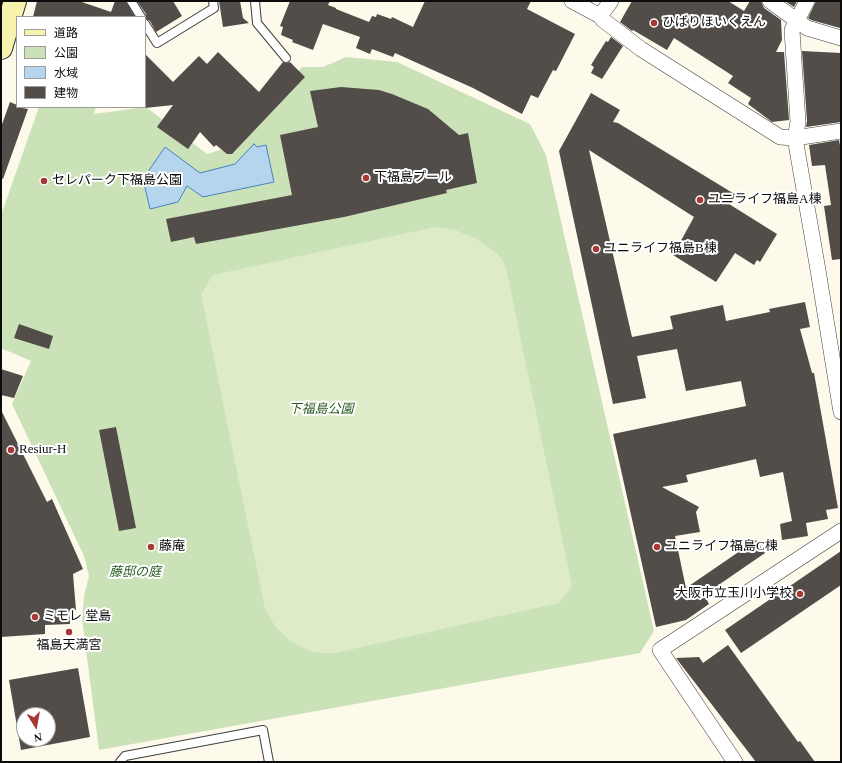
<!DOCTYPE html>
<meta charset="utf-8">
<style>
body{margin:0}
#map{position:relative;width:842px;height:763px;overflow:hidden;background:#fdfaeb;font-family:"Times New Roman","Noto Sans JP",serif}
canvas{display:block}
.frame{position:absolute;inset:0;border:2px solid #0b0b0b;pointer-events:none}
.legend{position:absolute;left:16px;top:16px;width:130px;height:92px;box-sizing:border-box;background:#fff;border:1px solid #9d9d9d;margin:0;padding:5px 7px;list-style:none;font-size:12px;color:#0b0b0b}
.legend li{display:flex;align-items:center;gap:8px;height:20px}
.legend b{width:20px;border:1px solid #9d9d9d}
.north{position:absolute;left:16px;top:707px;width:40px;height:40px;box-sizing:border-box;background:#fff;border:1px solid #9d9d9d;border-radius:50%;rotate:169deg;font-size:11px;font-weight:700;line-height:16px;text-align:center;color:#0b0b0b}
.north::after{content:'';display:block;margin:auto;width:14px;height:18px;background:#a93734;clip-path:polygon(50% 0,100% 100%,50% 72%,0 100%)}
</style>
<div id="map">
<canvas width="842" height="763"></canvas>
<div class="frame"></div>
<ul class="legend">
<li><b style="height:5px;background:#f5f3ad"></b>道路</li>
<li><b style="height:11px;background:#cbe2b9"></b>公園</li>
<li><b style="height:11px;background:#b5d4ee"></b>水域</li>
<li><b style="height:11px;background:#524d48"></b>建物</li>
</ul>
<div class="north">N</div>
</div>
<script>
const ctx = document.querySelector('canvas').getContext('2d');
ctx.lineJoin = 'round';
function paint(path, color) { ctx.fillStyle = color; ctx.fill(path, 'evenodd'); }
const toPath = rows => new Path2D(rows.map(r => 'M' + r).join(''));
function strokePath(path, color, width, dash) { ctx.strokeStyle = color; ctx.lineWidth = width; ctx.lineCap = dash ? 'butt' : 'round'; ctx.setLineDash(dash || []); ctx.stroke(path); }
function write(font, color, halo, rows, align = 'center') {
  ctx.font = font + ' "Times New Roman","Noto Sans JP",serif'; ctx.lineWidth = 4; ctx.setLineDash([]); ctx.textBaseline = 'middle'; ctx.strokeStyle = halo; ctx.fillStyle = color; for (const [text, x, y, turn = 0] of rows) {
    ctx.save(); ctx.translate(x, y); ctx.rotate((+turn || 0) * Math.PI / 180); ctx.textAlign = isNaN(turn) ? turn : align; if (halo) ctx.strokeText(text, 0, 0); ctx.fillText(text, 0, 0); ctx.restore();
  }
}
const green = toPath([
 [346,57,397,62,530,124,546,155,654,631,640,653,99,750,82,619,84,596,89,576,84,556,12,404,31,361,1,348,1,215,39,107,96,107,94,114,146,107,207,154,229,147,302,67,323,67]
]);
const pitch = toPath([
 [435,227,455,230,477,239,496,253,502,259,506,268,572,586,559,603,335,653,323,653,313,652,305,649,289,640,275,626,265,609,201,294,213,275]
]);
const water = toPath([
 [254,144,257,147,266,145,274,182,203,197,187,186,178,202,150,209,143,179,165,147,200,173,235,164,254,144]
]);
const building = toPath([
 [37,1,79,1,111,12,115,1,126,1,135,17,33,17],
 [137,1,173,1,182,16,156,32,150,21,146,19,146,14],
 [219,1,240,1,243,18,249,23,223,27],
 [290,1,330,1,328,5,336,8,336,9,369,22,372,16,376,17,377,14,391,19,392,17,413,27,425,1,531,1,527,9,575,34,556,71,553,70,538,98,531,95,522,114,473,88,395,53,393,57,372,49,370,54,356,48,360,37,323,24,313,50,292,42,293,40,281,35,283,27,280,26],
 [632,1,728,1,744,11,750,1,761,1,764,8,781,20,782,40,776,52,784,52,789,120,772,122,748,104,751,98,728,83,733,76,674,38,667,50,633,30,632,31,620,22],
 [785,1,797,1,794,7],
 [816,1,841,1,841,27,840,27,840,28,811,20,808,18],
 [611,37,623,46,602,79,591,73,594,67,591,65,606,41,608,42],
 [802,51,841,53,841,122,806,127,807,121],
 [218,52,259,92,283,62,287,63,290,62,305,77,232,154,227,154,216,145,214,147,200,132,188,149,157,127,173,105,145,108,145,54,173,82,199,56,207,64],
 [341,87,379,90,392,94,428,109,459,135,468,133,477,183,446,190,447,193,344,217,196,244,194,237,171,242,166,219,292,195,280,135,318,127,310,91],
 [591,93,620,110,613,122,618,123,736,195,729,204,777,234,760,262,757,260,754,265,735,253,716,282,673,255,694,217,589,150,632,337,673,329,670,316,723,305,726,321,770,312,769,309,805,302,810,327,800,329,812,373,814,373,838,508,826,510,828,519,806,523,808,536,782,540,780,524,792,521,783,472,760,477,756,459,686,475,688,482,662,487,699,507,696,512,700,532,675,536,686,588,756,540,765,553,704,595,709,604,686,620,656,627,613,434,746,406,741,381,686,391,677,349,637,356,646,398,613,404,559,151],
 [10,102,17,105,17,107,28,109,3,179,1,178,1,127],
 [839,140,841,151,841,259,832,260,824,206,831,205,825,165,812,166,809,145],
 [19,324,53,336,49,349,14,338],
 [1,369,23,376,14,398,1,395],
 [1,410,47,502,52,499,83,569,73,574,76,610,69,611,70,624,45,625,45,634,1,637],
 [116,427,136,528,119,531,99,430],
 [841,551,841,585,741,653,725,630,788,587,792,592,790,586],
 [728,645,798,742,800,741,815,762,756,762,676,658,699,657,703,663],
 [78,668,90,737,21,750,9,680],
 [24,715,48,715,48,739,24,739]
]);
const lane = toPath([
 [131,1,141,17],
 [255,1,257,23,286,58],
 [145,24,157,43,214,8,213,1],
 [120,762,125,756,263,730,269,762]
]);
const street = toPath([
 [572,1,600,16,603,20,641,49,780,137,795,138,841,131],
 [770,1,807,28,841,38],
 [807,1,792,30,798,122,795,138,818,270,841,412],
 [600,16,611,1],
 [735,762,660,650,841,531]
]);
const secondary = toPath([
 [1,48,15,1]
]);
const markers = [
 [654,23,4,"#a93734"],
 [366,178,4,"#a93734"],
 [44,181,4,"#a93734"],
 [700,200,4,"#a93734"],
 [596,249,4,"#a93734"],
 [11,450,4,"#a93734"],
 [151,547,4,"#a93734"],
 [657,547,4,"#a93734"],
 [800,594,4,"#a93734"],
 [35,617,4,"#a93734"],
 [69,632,4,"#a93734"]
];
const poiNames = [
 ["ひばりほいくえん",662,23],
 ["下福島プール",374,178],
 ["セレパーク下福島公園",52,181],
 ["ユニライフ福島A棟",708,200],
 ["ユニライフ福島B棟",604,249],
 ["Resiur-H",19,450],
 ["藤庵",159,547],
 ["ユニライフ福島C棟",665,547],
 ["大阪市立玉川小学校",792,594,"right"],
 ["ミモレ 堂島",43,617],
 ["福島天満宮",69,646,"center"]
];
const parkNames = [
 ["下福島公園",321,410],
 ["藤邸の庭",135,573]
];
paint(green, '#cbe2b9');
paint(pitch, '#ddebc9');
paint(water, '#b5d4ee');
strokePath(water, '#4584bc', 1);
paint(building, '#524d48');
strokePath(lane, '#3e3e3e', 10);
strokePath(street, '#3e3e3e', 16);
strokePath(secondary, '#2d2d2d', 24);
strokePath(lane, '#fff', 8);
strokePath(street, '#fff', 15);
strokePath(secondary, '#f5f3ad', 22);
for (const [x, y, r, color] of markers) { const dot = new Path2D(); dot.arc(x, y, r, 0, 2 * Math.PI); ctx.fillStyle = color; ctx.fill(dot); strokePath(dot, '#fff', 1.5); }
write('13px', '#0b0b0b', '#fff', poiNames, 'left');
write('italic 13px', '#2b5a23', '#fff', parkNames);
</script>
